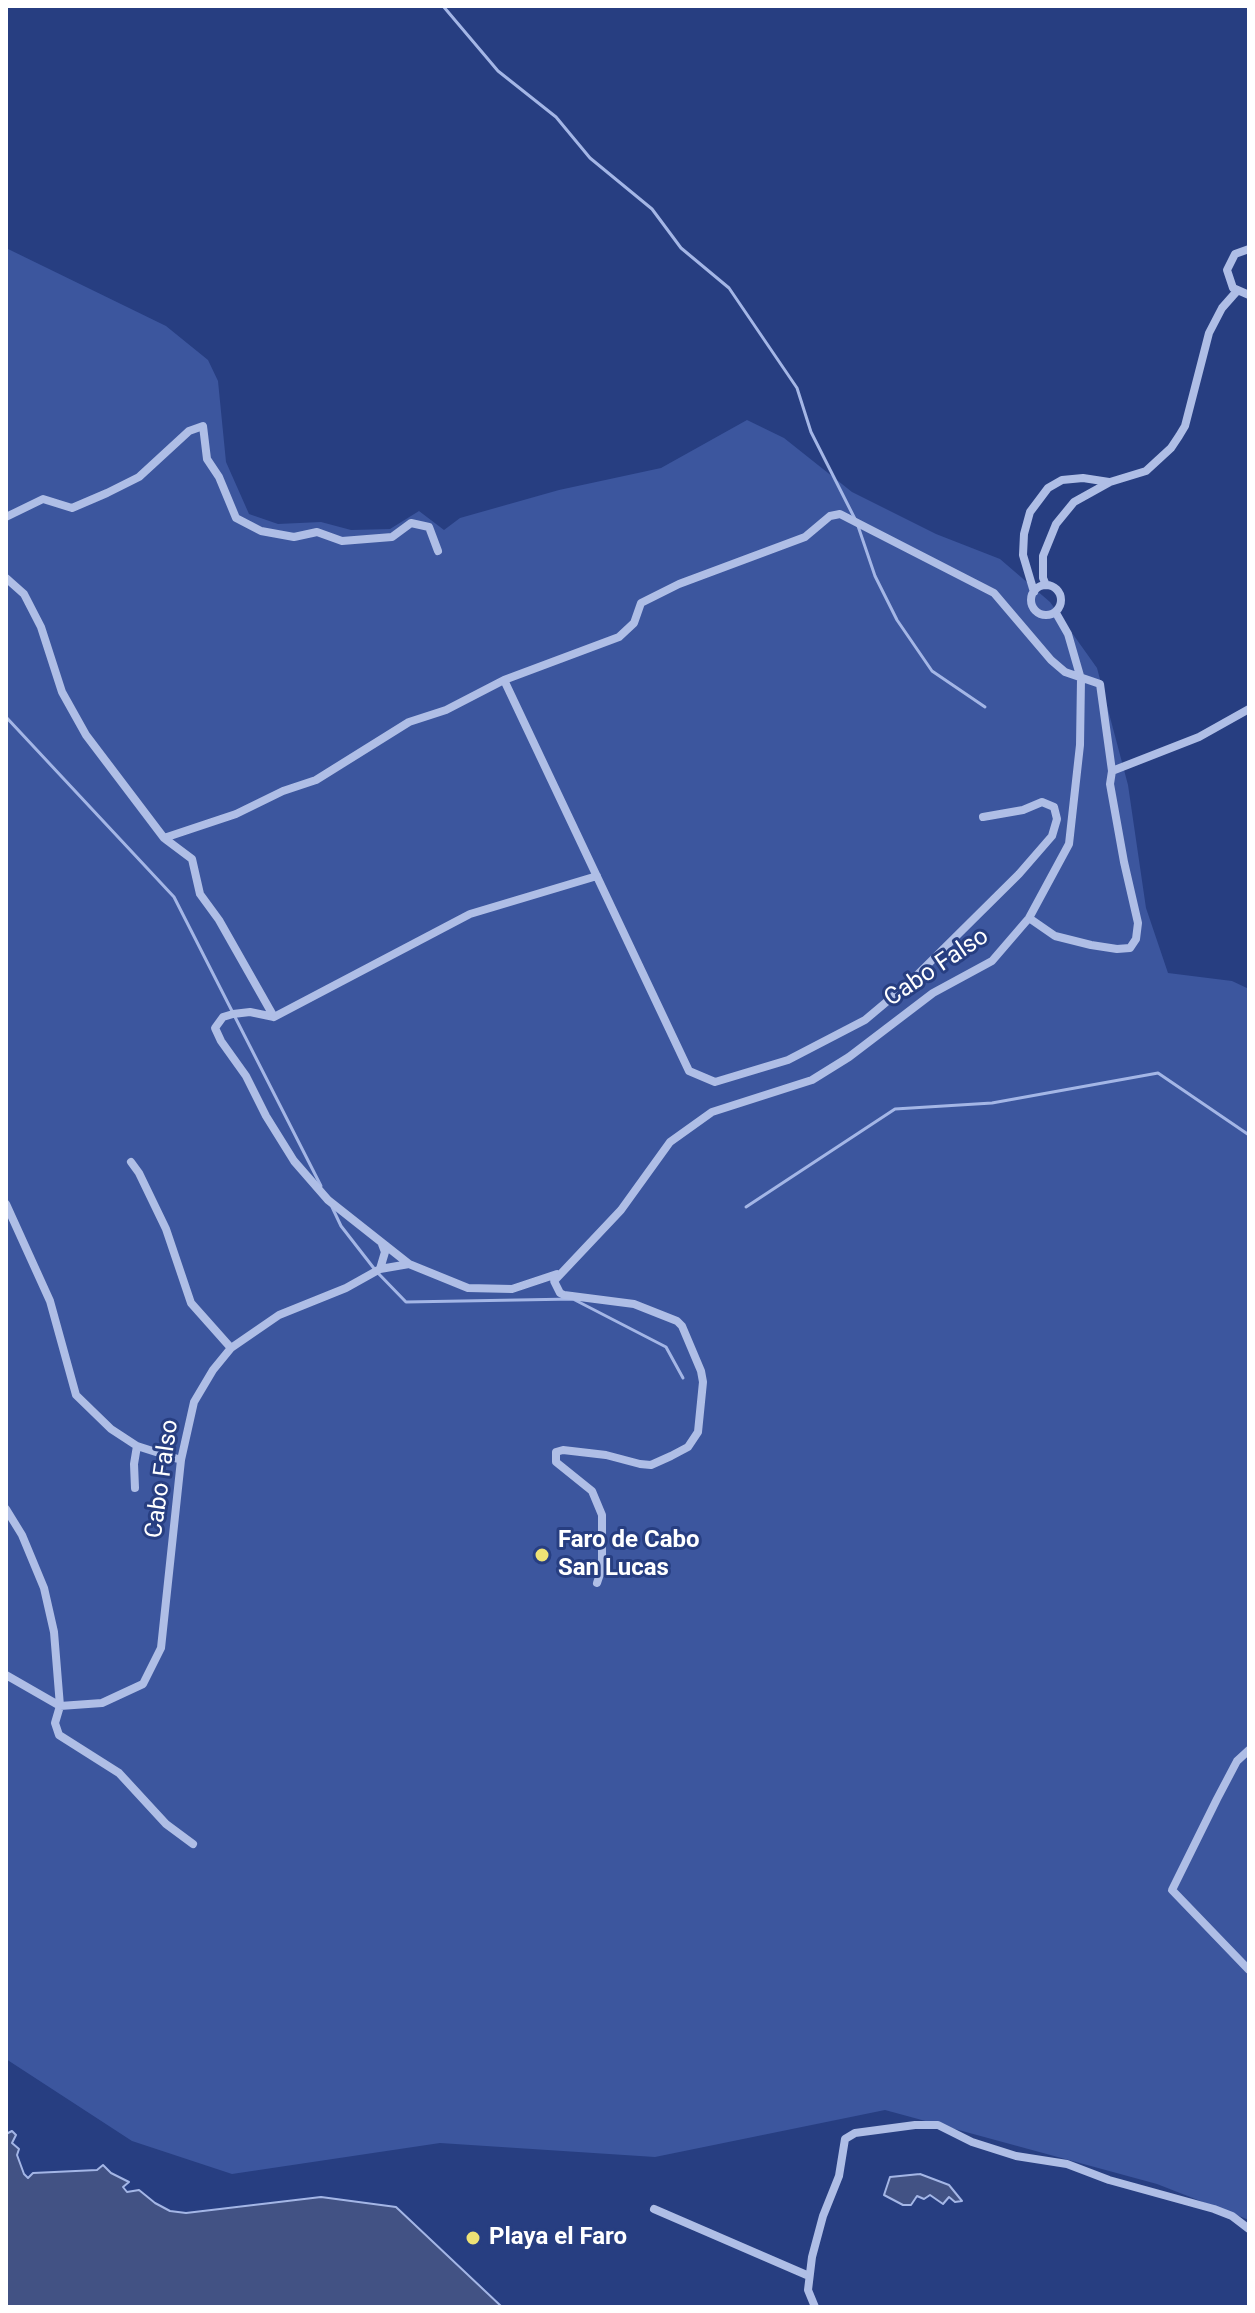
<!DOCTYPE html>
<style>
body{margin:0}
#map{position:relative;width:1255px;height:2313px;overflow:hidden;background:#273e81;font-family:Roboto,sans-serif}
canvas{display:block}
.frame{position:absolute;inset:0;border:8px solid #fff;pointer-events:none}
</style>
<div id="map">
<canvas width="1255" height="2313"></canvas>
<div class="frame"></div>
</div>
<script>
const ctx = document.querySelector('canvas').getContext('2d');
ctx.lineJoin = 'round';
function paint(path, color) { ctx.fillStyle = color; ctx.fill(path, 'evenodd'); }
const toPath = rows => new Path2D(rows.map(r => 'M' + r).join(''));
function strokePath(path, color, width, dash) { ctx.strokeStyle = color; ctx.lineWidth = width; ctx.lineCap = dash ? 'butt' : 'round'; ctx.setLineDash(dash || []); ctx.stroke(path); }
function write(font, color, halo, rows, align = 'center') {
  ctx.font = font + ' Roboto,sans-serif'; ctx.lineWidth = 6; ctx.setLineDash([]); ctx.textBaseline = 'middle'; ctx.strokeStyle = halo; ctx.fillStyle = color; for (const [text, x, y, turn = 0] of rows) {
    ctx.save(); ctx.translate(x, y); ctx.rotate((+turn || 0) * Math.PI / 180); ctx.textAlign = isNaN(turn) ? turn : align; if (halo) ctx.strokeText(text, 0, 0); ctx.fillText(text, 0, 0); ctx.restore();
  }
}
const green = toPath([
 [6,248,166,326,208,360,218,381,226,462,249,514,278,524,321,522,351,530,390,529,419,511,444,530,460,518,559,490,661,468,747,420,784,438,852,492,936,534,1000,559,1050,602,1097,668,1128,785,1146,908,1168,973,1232,981,1249,989,1249,2220,1157,2184,885,2110,655,2157,440,2143,232,2174,132,2141,6,2059]
]);
const water = toPath([
 [12,2131,16,2135,12,2143,19,2149,17,2155,24,2174,28,2178,33,2173,97,2170,103,2165,111,2173,129,2182,123,2187,127,2192,139,2190,155,2203,170,2211,186,2213,321,2197,396,2207,502,2307,6,2307,6,2134,12,2131],
 [920,2174,949,2185,962,2201,955,2202,949,2197,943,2204,930,2195,924,2199,917,2196,911,2205,903,2205,884,2195,890,2177,920,2174]
]);
const stream = toPath([
 [443,6,498,71,556,117,590,158,652,209,681,248,729,288,797,388,811,432,855,519],
 [858,526,875,576,897,620,932,671,985,707],
 [6,717,174,897,321,1186],
 [332,1207,341,1226,376,1271,406,1302,573,1299,666,1347,683,1378],
 [746,1207,895,1109,992,1103,1158,1073,1249,1135]
]);
const street = toPath([
 [1249,249,1235,254,1227,270,1233,288,1249,295],
 [6,517,43,499,72,508,107,493,139,477,189,431,203,426,207,459,219,477,236,518,261,531,294,537,317,532,342,541,392,537,411,523,429,527,438,551],
 [6,578,24,594,41,627,62,692,86,735,164,838],
 '1031 600a15 15 0 1 1 30 0a15 15 0 1 1-30 0Z',
 [1046,585,1043,578,1043,556,1056,524,1074,502,1110,482,1146,471,1171,448,1179,436,1185,426,1209,333,1222,308,1237,291],
 [1034,592,1023,555,1024,534,1030,512,1048,488,1062,480,1083,478,1109,482],
 [504,680,689,1071,715,1082,788,1060,865,1020,909,983,1019,874,1052,836,1057,819,1054,807,1042,802,1023,810,983,817],
 [1029,918,1055,936,1091,945,1117,949,1130,948,1136,939,1138,923,1124,862,1110,784,1112,771,1199,737,1249,709],
 [274,1017,219,920,200,894,192,859,164,838,236,814,283,791,316,780,409,722,446,710,504,680,619,637,634,623,641,603,679,584,805,537,830,516,840,514,994,593,1051,660,1065,672,1100,684,1112,771],
 [131,1162,139,1173,166,1229,191,1303,231,1348],
 [6,1204,50,1301,76,1395,111,1429,137,1446,181,1460],
 [409,1264,328,1200,294,1161,266,1116,246,1076,221,1041,215,1028,223,1017,233,1014,250,1012,274,1017,470,914,597,876],
 [380,1269,385,1252,382,1244],
 [135,1488,134,1464,137,1446],
 [6,1509,22,1535,44,1588,54,1632,60,1706,55,1723,59,1735,119,1773,166,1824,193,1844],
 [597,1583,602,1568,602,1515,592,1491,556,1462,556,1452,563,1450,606,1455,640,1464,651,1465,671,1456,688,1447,698,1432,703,1382,701,1371,682,1326,677,1321,634,1304,564,1295,560,1293,554,1281,621,1210,670,1142,712,1112,812,1080,849,1057,933,993,992,961,1029,918,1069,844,1080,745,1081,679,1068,634,1056,613],
 [6,1675,60,1706,102,1703,143,1684,161,1648,181,1460,194,1402,213,1370,231,1348,279,1315,346,1288,380,1269,409,1264,468,1288,512,1289,557,1274],
 [1249,1750,1237,1761,1217,1799,1172,1890,1249,1970],
 [654,2209,809,2276],
 [815,2307,808,2290,812,2257,823,2216,839,2176,845,2139,855,2133,915,2125,938,2125,972,2142,1016,2156,1067,2164,1109,2180,1214,2209,1232,2216,1249,2229]
]);
const markers = [
 [542,1555,8,"#eee275"],
 [473,2238,8,"#eee275"]
];
const streetNames = [
 ["Cabo Falso",937,968,-34],
 ["Cabo Falso",163,1479,-82]
];
const poiNames = [
 ["Faro de Cabo",558,1541],
 ["San Lucas",558,1569],
 ["Playa el Faro",489,2238]
];
paint(green, '#3c569e');
paint(water, '#425284');
strokePath(water, '#a4b6e6', 2);
strokePath(stream, '#a4b6e6', 3);
strokePath(street, '#afbee6', 8);
for (const [x, y, r, color] of markers) { const dot = new Path2D(); dot.arc(x, y, r, 0, 2 * Math.PI); ctx.fillStyle = color; ctx.fill(dot); strokePath(dot, '#273e81', 3); }
write('24px', '#fff', '#273e81', streetNames);
write('bold 24px', '#fff', '#273e81', poiNames, 'left');
</script>
